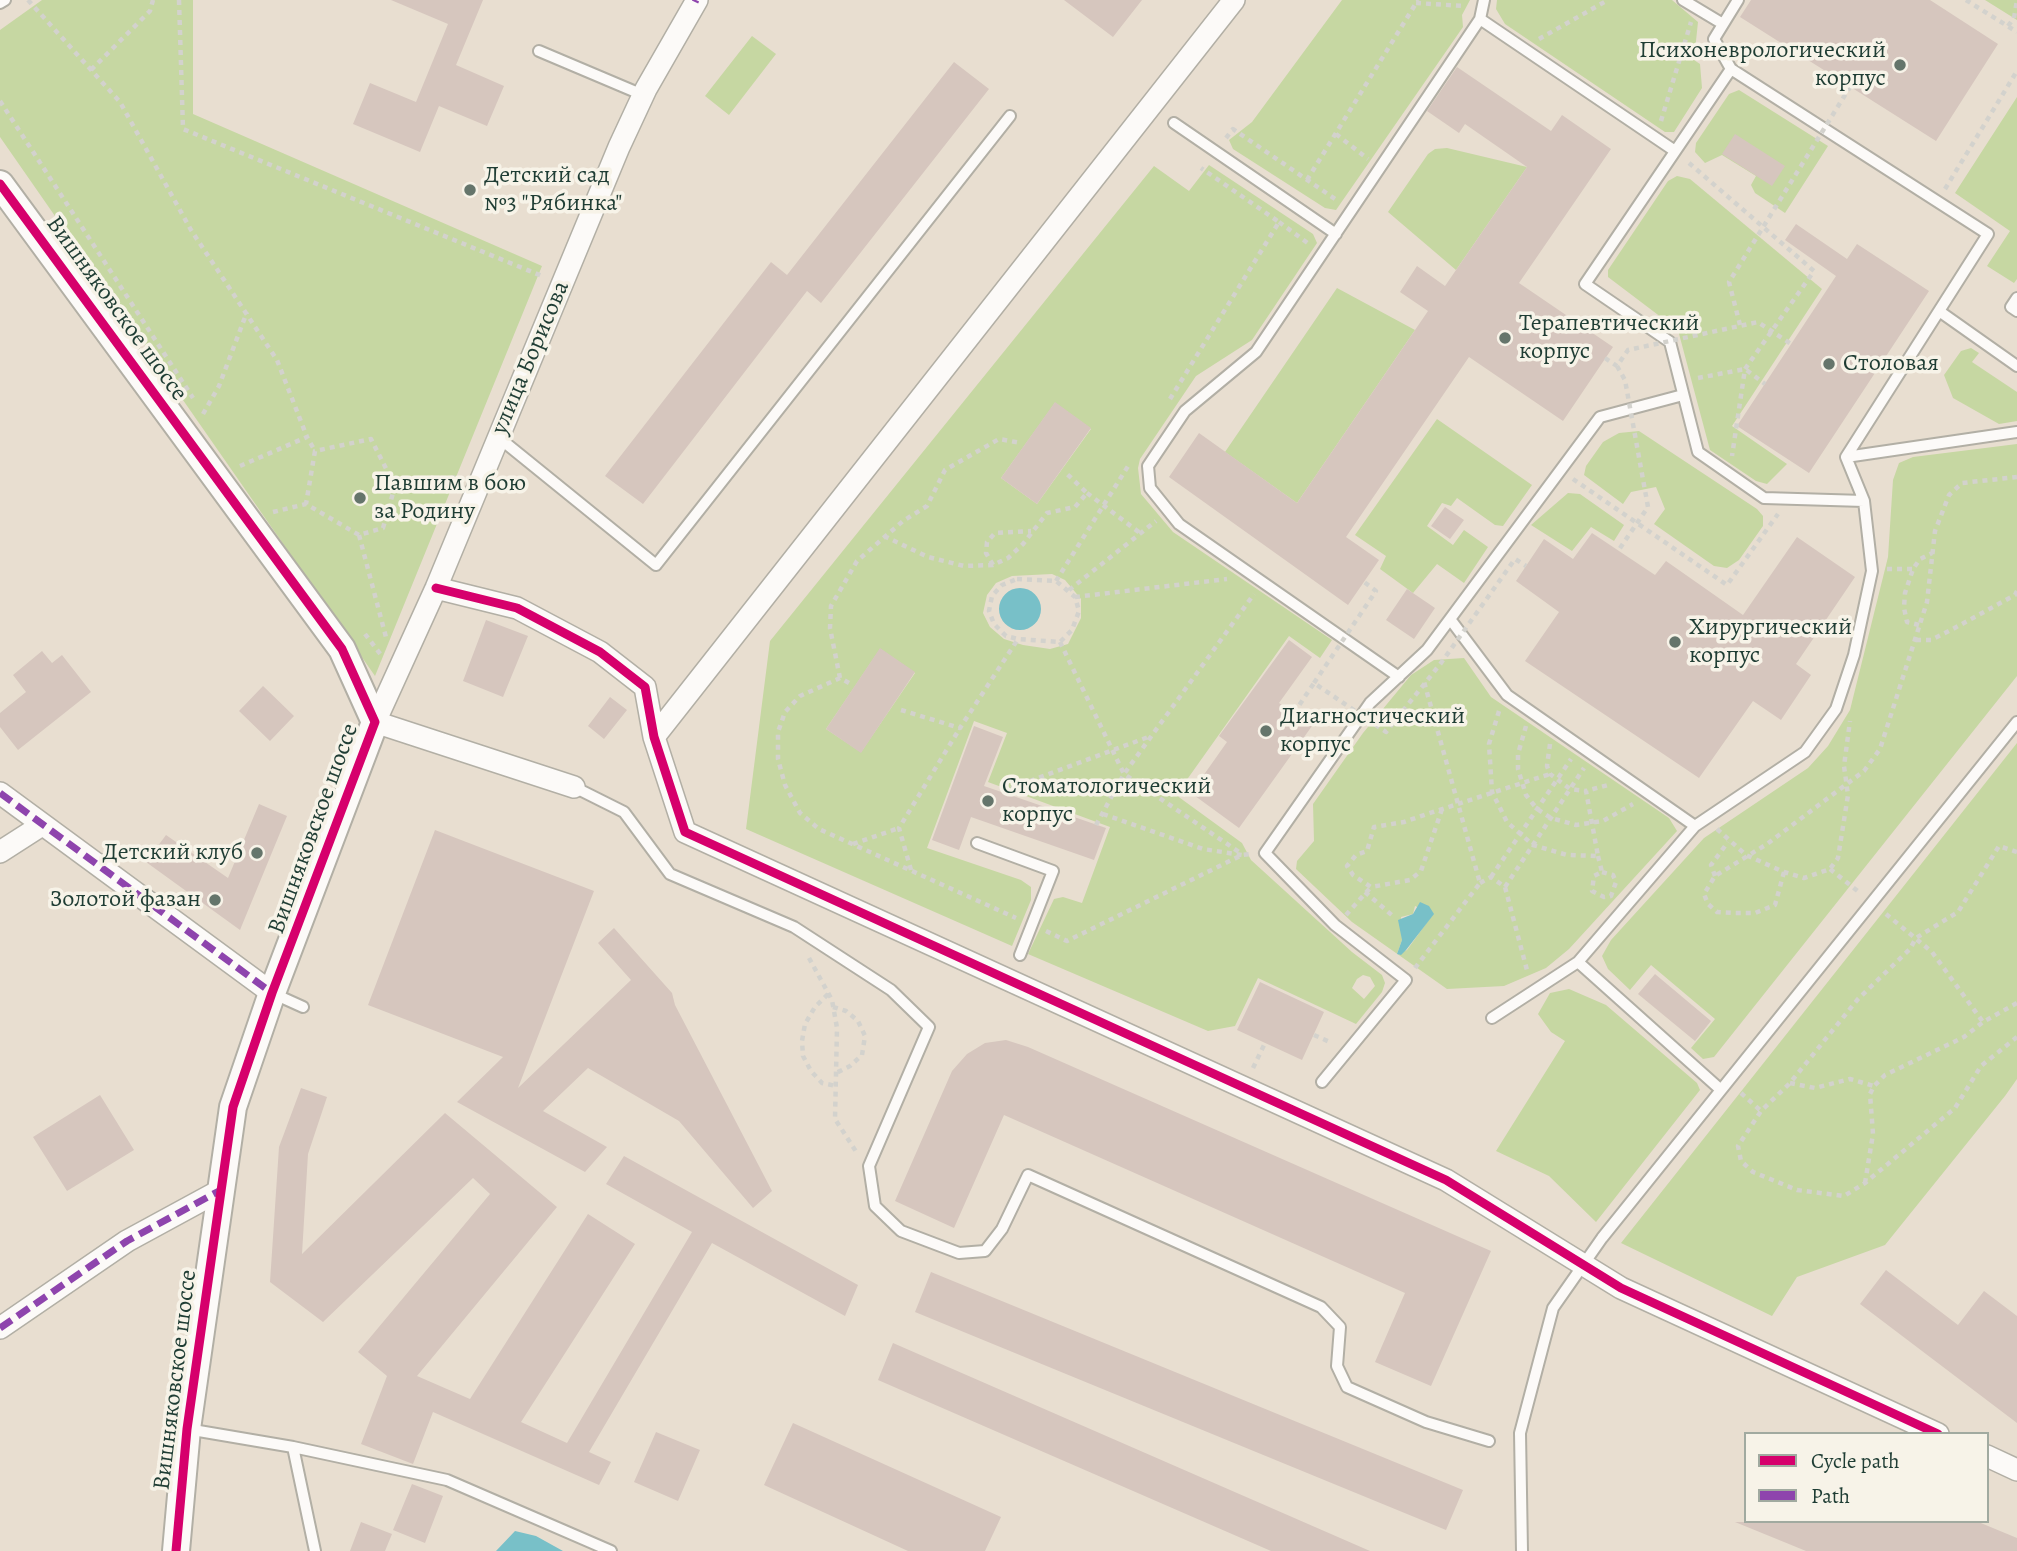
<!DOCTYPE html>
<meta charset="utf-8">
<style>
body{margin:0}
#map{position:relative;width:2017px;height:1551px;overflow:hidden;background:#e8ded0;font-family:Alegreya,serif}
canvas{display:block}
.legend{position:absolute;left:1744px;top:1432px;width:245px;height:91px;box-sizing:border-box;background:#f7f3e8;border:2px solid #a1aaa0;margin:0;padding:9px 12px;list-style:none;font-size:21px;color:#1f3d34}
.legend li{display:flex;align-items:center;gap:14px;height:35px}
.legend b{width:35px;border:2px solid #a1aaa0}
</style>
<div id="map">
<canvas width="2017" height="1551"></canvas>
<ul class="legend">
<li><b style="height:9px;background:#d6006c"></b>Cycle path</li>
<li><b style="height:9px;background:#8e44ad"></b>Path</li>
</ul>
</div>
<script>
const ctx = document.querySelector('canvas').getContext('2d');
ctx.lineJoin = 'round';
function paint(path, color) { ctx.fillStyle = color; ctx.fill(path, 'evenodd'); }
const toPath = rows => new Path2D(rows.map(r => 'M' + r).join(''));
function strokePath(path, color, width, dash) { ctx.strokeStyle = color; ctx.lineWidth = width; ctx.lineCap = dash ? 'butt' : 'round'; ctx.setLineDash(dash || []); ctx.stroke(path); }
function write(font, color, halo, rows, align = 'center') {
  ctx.font = font + ' Alegreya,serif'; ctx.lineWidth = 7; ctx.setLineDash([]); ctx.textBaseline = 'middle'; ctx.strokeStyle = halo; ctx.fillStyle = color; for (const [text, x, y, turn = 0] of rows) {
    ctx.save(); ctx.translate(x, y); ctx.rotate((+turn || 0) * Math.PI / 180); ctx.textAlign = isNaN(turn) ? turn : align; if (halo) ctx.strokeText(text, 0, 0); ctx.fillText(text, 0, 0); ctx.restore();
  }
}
const green = toPath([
 [42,0,193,0,193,114,542,266,375,676,0,137,0,30],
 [1342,0,1470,0,1462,15,1463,27,1336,210,1325,208,1233,149,1229,140,1252,122],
 [1497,0,1672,0,1698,22,1694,60,1700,64,1702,88,1674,132,1665,132,1505,24,1496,9],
 [1985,0,2017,0,2017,20],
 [752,36,776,54,729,115,705,96],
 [1739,90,1828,146,1785,213,1755,193,1751,185,1756,176,1722,155,1705,163,1695,152,1696,143,1729,94],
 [2017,97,2017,279,2014,283,1987,266,2010,231,1955,193],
 [1447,148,1527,167,1456,270,1388,212,1428,154,1435,149],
 [1209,165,1313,234,1317,243,1252,340,1196,376,1140,459,1138,468,1141,494,1173,532,1332,640,1320,658,1289,636,1176,795,1242,843,1251,860,1352,952,1382,975,1385,983,1382,992,1356,1024,1258,978,1235,1026,1208,1031,1028,954,1054,899,1063,897,1082,903,1110,827,988,782,1007,733,974,721,927,848,1021,880,1031,887,1031,900,1012,946,746,829,770,641,1154,166,1189,191],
 [1055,403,1091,429,1037,504,1001,478],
 [1052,574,1065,580,1081,599,1081,618,1068,644,1050,649,1023,645,1004,639,990,627,983,613,987,595,996,583,1012,576],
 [880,649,915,673,861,752,826,729],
 [1363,975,1370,977,1375,986,1364,999,1352,988,1357,979],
 [1677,176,1690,179,1822,289,1732,426,1787,464,1767,484,1756,481,1710,450,1678,330,1608,277,1608,270,1668,181],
 [1337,288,1415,330,1297,503,1225,452],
 [1971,348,1979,353,1972,362,2017,392,2017,421,1999,424,1953,398,1944,375,1961,351],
 [1437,419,1532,485,1503,526,1495,525,1457,498,1451,506,1442,503,1427,526,1453,545,1464,530,1488,547,1464,583,1437,564,1413,593,1380,569,1386,556,1355,535],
 [1639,431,1757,509,1763,516,1763,526,1739,560,1727,568,1714,566,1654,524,1665,509,1656,487,1631,492,1623,504,1584,475,1586,466,1603,442,1619,433],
 [2017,444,2017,676,1714,1057,1703,1059,1691,1048,1715,1019,1651,965,1630,990,1608,969,1602,956,1611,940,1704,838,1808,768,1828,746,1850,710,1888,557,1893,480,1899,463,1913,457],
 [1568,493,1580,494,1624,525,1614,541,1591,527,1572,551,1531,525],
 [1464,658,1491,697,1669,818,1677,831,1569,949,1546,968,1504,986,1447,989,1352,922,1296,869,1297,861,1314,841,1313,804,1363,733,1411,675,1434,660],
 [1415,906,1433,914,1407,950,1397,954,1402,940,1401,917,1413,914],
 [2017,743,2017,1079,2005,1096,1885,1245,1797,1277,1772,1316,1621,1243],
 [1569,989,1606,1005,1697,1083,1700,1090,1596,1222,1549,1176,1496,1151,1565,1041,1551,1032,1538,1014,1550,993]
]);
const water = toPath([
 '999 609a21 21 0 1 1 42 0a21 21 0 1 1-42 0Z',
 [1420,902,1429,906,1434,914,1406,950,1401,955,1397,954,1402,940,1398,920,1413,914],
 [515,1531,536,1536,563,1551,496,1551]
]);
const building = toPath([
 [391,0,483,0,456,65,504,86,487,126,439,106,420,152,353,124,370,83,416,102,448,24],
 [1064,0,1142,0,1113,37],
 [1751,0,1930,0,1998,44,1936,141,1740,17],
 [954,62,989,89,821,303,807,291,643,504,605,476,771,262,787,275],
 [1457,67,1551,131,1562,115,1611,149,1519,283,1613,347,1563,421,1469,357,1346,537,1379,560,1348,605,1169,477,1199,433,1297,503,1428,311,1400,292,1417,266,1445,286,1527,167,1465,124,1459,133,1427,111],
 [1735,134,1785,166,1772,186,1722,154],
 [1796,224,1847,259,1857,244,1929,291,1809,473,1737,426,1836,276,1785,240],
 [1055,402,1091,428,1037,504,1001,478],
 [1445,507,1464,520,1450,539,1431,526],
 [1592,533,1655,575,1666,561,1743,615,1797,537,1855,577,1796,664,1811,675,1781,720,1753,701,1699,778,1525,661,1559,612,1516,581,1544,539,1573,559],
 [1407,589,1435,608,1414,639,1386,620],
 [486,620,528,636,503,697,463,681],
 [1289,640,1312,657,1279,703,1312,726,1239,828,1191,793,1227,742,1219,736],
 [880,648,915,672,861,753,826,729],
 [42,651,52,663,62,655,91,692,18,750,0,727,0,713,26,692,13,675],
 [263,686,294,716,270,741,239,711],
 [610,697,627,710,604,739,588,726],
 [974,726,1003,737,984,786,1106,828,1094,860,971,817,959,850,932,840],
 [259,804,287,816,240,930,146,862,166,835,228,878],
 [435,830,594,891,518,1088,631,980,598,943,614,928,672,993,675,1005,772,1191,753,1208,679,1121,588,1068,543,1111,607,1147,585,1172,457,1102,503,1057,368,1005],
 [1655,974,1711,1021,1695,1041,1638,994],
 [1260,982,1324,1012,1302,1060,1237,1030],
 [1006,1040,1028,1047,1491,1251,1431,1386,1375,1362,1405,1293,1004,1115,954,1228,895,1201,952,1071,967,1054,985,1043],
 [301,1088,327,1097,308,1154,302,1254,445,1113,557,1207,417,1376,470,1399,588,1214,635,1244,521,1422,567,1443,692,1232,606,1184,624,1156,858,1285,845,1316,712,1243,589,1452,611,1462,599,1485,433,1412,413,1464,361,1444,387,1376,358,1352,490,1194,473,1178,323,1322,270,1282,279,1147],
 [100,1095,134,1150,67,1191,33,1137],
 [1886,1270,1958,1325,1984,1291,2017,1316,2017,1423,1860,1304],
 [931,1272,1463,1490,1446,1530,915,1312],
 [893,1343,1370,1551,1271,1551,878,1380],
 [793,1423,1001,1517,985,1551,908,1551,764,1485],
 [656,1432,700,1450,678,1501,634,1482],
 [412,1484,443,1496,425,1543,393,1530],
 [1976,1521,2017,1538,2017,1551,1806,1551,1735,1522],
 [361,1522,392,1534,385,1551,350,1551]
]);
const path = toPath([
 [28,0,120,102,191,230,277,360,307,437],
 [179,0,183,129,542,276],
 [1966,0,2017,32],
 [1416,3,1464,6],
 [2008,26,2014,18,2017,0],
 [1539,39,1608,0],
 [91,70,150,11,153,0],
 [0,101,193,398],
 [1661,121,1691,22],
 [1336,134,1368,159],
 [1226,138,1233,129,1338,201],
 [1689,163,1814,271,1745,369,1732,456],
 [1307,180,1418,0],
 [1945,189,2017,71],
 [1279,222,1309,244],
 [1698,378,1745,369,1765,384],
 [1170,399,1279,222,1201,168],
 [203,414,219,386,247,312],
 [240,466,307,437,315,451],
 [1573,479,1727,585,1778,514],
 [395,486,371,439,315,451,306,504,359,535,383,528,395,486,458,477],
 [1087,493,1140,533],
 [273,512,306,504],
 [359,535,387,641],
 [884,536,928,557,964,566,993,565,1008,558,1023,544,1047,513,1075,507,1087,493,1066,473],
 [993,565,986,553,987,542,995,533,1031,531],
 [1887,569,1913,569],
 [1017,579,1056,581,1075,597,1079,611,1072,630,1060,642,1018,639,1006,636,994,624,989,611,992,596,1002,585,1017,579],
 [1056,581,1130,463],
 [1069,590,1156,521],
 [1075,597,1227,579],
 [1919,625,1907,622,1904,608,1905,593,1913,569,1920,559,1932,553],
 [365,634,381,655],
 [1916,640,1931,640,1951,630,2015,595,2017,591],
 [1060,642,1124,774,1242,854],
 [840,678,830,628,831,606,857,561,903,521,927,506,945,470,999,439,1021,443],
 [849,683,840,678,800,696,785,712,778,732,778,759,785,785,800,813,819,829,1016,918],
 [901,710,960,728,1018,639],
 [1499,711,1489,744,1492,792,1507,822,1533,845,1567,855,1598,856,1586,791,1608,785],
 [1526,726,1518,754,1518,769,1526,795,1537,809,1551,818,1576,825,1603,821,1633,804],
 [1550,744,1547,766,1550,774,1570,789,1586,791],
 [1011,788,1151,736],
 [1442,809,1421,871,1410,880,1371,887,1353,875,1347,866,1356,855,1367,851,1374,827,1404,822,1427,814,1550,774],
 [1103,814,1203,849,1242,855],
 [1096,825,1124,774,1254,594],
 [1717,829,1746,855,1784,872,1804,878,1830,869,1838,858,1848,795,1844,766,1850,721],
 [853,844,899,828],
 [2017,852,1999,846,1958,912,1916,938,1910,949,1858,999,1790,1083,1761,1111,1738,1146,1741,1161,1753,1172,1797,1190,1844,1196,1865,1183,1955,1108,1981,1066,2017,1037],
 [1598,856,1602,872,1594,876,1592,891,1604,897,1611,896,1616,882,1613,875,1602,872],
 [1830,869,1860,893],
 [911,870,899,828,960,728],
 [1784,872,1775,905,1755,913,1734,913,1717,912,1708,904,1704,894,1715,876,1767,844,1864,771,1880,749,1927,602,1935,531,1949,495,1962,483,2017,477],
 [1715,876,1711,865,1728,842],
 [1491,877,1571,759],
 [1480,883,1491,877,1505,887,1528,974],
 [1505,887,1584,768],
 [1365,892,1394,917],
 [1886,914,1932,952,1983,1022],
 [1346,915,1371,887],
 [1046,931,1067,941,1242,855,1250,854],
 [809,958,832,1000,837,1028,835,1119,857,1153],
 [1415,968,1480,883,1423,678],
 [828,994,815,1007,805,1024,802,1041,803,1056,811,1071,822,1083,836,1086],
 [833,1007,846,1011,858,1021,865,1036,862,1055,850,1066,836,1073],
 [1314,1035,1332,1043],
 [1253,1068,1265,1043],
 [1790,1083,1815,1088,1850,1079,1874,1086],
 [1741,1093,1761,1111],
 [1865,1183,1873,1134,1870,1094,1874,1086,1885,1075,1964,1037,1983,1022,2017,1003]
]);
const service = toPath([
 [1683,0,1723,24],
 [0,3,5,0],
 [1480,19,1484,0],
 [539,51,643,95],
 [1731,69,1714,39,1738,0],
 [1174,123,1336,234],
 [2017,298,2011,307,2017,311],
 [1939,311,2017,366],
 [498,437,656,565,1010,116],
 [1846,457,2017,432],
 [1450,619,1507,695,1695,826],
 [1399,677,1179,524,1150,488,1148,466,1185,411,1256,352,1480,19,1675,151],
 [574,787,624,812,670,874,794,927,891,990,929,1027,869,1166,875,1206,901,1231,959,1253,985,1251,1002,1229,1028,1175,1321,1307,1340,1327,1337,1366,1347,1387,1426,1422,1489,1441],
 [977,843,1053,871,1020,955],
 [1578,962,1695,826,1805,752,1836,709,1854,655,1872,571,1864,501,1764,498,1698,452,1670,342,1585,284,1731,69,1988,234,1846,457,1864,501],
 [272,993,303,1007],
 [1492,1018,1578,962,1721,1090],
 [1322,1082,1406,980,1335,925,1265,853,1370,703,1427,650,1600,417,1683,395],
 [187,1429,293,1447,447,1480,611,1551],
 [293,1447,315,1551],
 [1522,1551,1520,1433,1553,1308,1602,1238,2017,722]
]);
const minor = toPath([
 [436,588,517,608,600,652,645,687,654,737,685,832,1446,1180,1621,1288,1938,1434],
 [654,737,1234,0],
 [574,787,375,722,436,588,619,147,646,89,697,0],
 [0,793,272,993],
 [0,852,42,825],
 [0,1328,127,1241,219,1191],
 [1987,1456,2017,1470]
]);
const tertiary = toPath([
 [0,184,342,649,375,722,272,993,233,1107,187,1429,176,1551]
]);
const pathBridge = toPath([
 [1740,325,1729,282,1850,87],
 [1605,358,1617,366,1628,350,1758,322,1791,344],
 [1617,366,1625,380,1648,507,1618,551],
 [1314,683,1376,591,1364,582],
 [1294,713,1314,683,1386,732,1441,663,1515,559,1526,566]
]);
const quiet = toPath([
 [695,2,696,0],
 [0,793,272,993],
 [0,1328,127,1241,219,1191]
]);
const cycleway = toPath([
 [0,184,342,649,375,722,272,993,233,1107,187,1429,176,1551],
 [436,588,517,608,600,652,645,687,654,737,685,832,1446,1180,1621,1288,1938,1434]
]);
const markers = [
 [1900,65,7,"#65756b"],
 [470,190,7,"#65756b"],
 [1505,338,7,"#65756b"],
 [1829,364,7,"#65756b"],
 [360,498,7,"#65756b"],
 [1675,642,7,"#65756b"],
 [1266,731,7,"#65756b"],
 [988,801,7,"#65756b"],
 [257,853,7,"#65756b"],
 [215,900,7,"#65756b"]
];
const poiNames = [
 ["Психоневрологический",1886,51,"right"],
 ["корпус",1886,79,"right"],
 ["Детский сад",484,176],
 ["№3 \"Рябинка\"",484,204],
 ["Терапевтический",1519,324],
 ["корпус",1519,352],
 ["Столовая",1843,364],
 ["Павшим в бою",374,484],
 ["за Родину",374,512],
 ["Хирургический",1689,628],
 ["корпус",1689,656],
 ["Диагностический",1280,717],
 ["корпус",1280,745],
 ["Стоматологический",1002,787],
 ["корпус",1002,815],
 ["Детский клуб",243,853,"right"],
 ["Золотой фазан",201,900,"right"]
];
const streetNames = [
 ["Вишняковское шоссе",116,309,54],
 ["улица Борисова",531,358,-67],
 ["Вишняковское шоссе",314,829,-70],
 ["Вишняковское шоссе",176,1380,-83]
];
paint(green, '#c6d7a2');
paint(water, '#78c0c8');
paint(building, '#d6c6be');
strokePath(service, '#b2afa5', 14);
strokePath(minor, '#b2afa5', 24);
strokePath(tertiary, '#b2afa5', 30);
strokePath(path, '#d3d2cd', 4.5, [5, 5]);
strokePath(service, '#fcfaf8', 10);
strokePath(minor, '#fcfaf8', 21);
strokePath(tertiary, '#fcfaf8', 26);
strokePath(pathBridge, '#d3d2cd', 4.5, [5, 5]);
strokePath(quiet, '#8e44ad', 7, [14, 7]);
strokePath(cycleway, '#d6006c', 9);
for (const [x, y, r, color] of markers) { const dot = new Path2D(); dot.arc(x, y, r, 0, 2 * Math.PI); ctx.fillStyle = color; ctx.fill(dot); strokePath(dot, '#f7f3e8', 2.5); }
write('24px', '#1f3d34', '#f7f3e8', poiNames, 'left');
write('24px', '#1f3d34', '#f7f3e8', streetNames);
</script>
